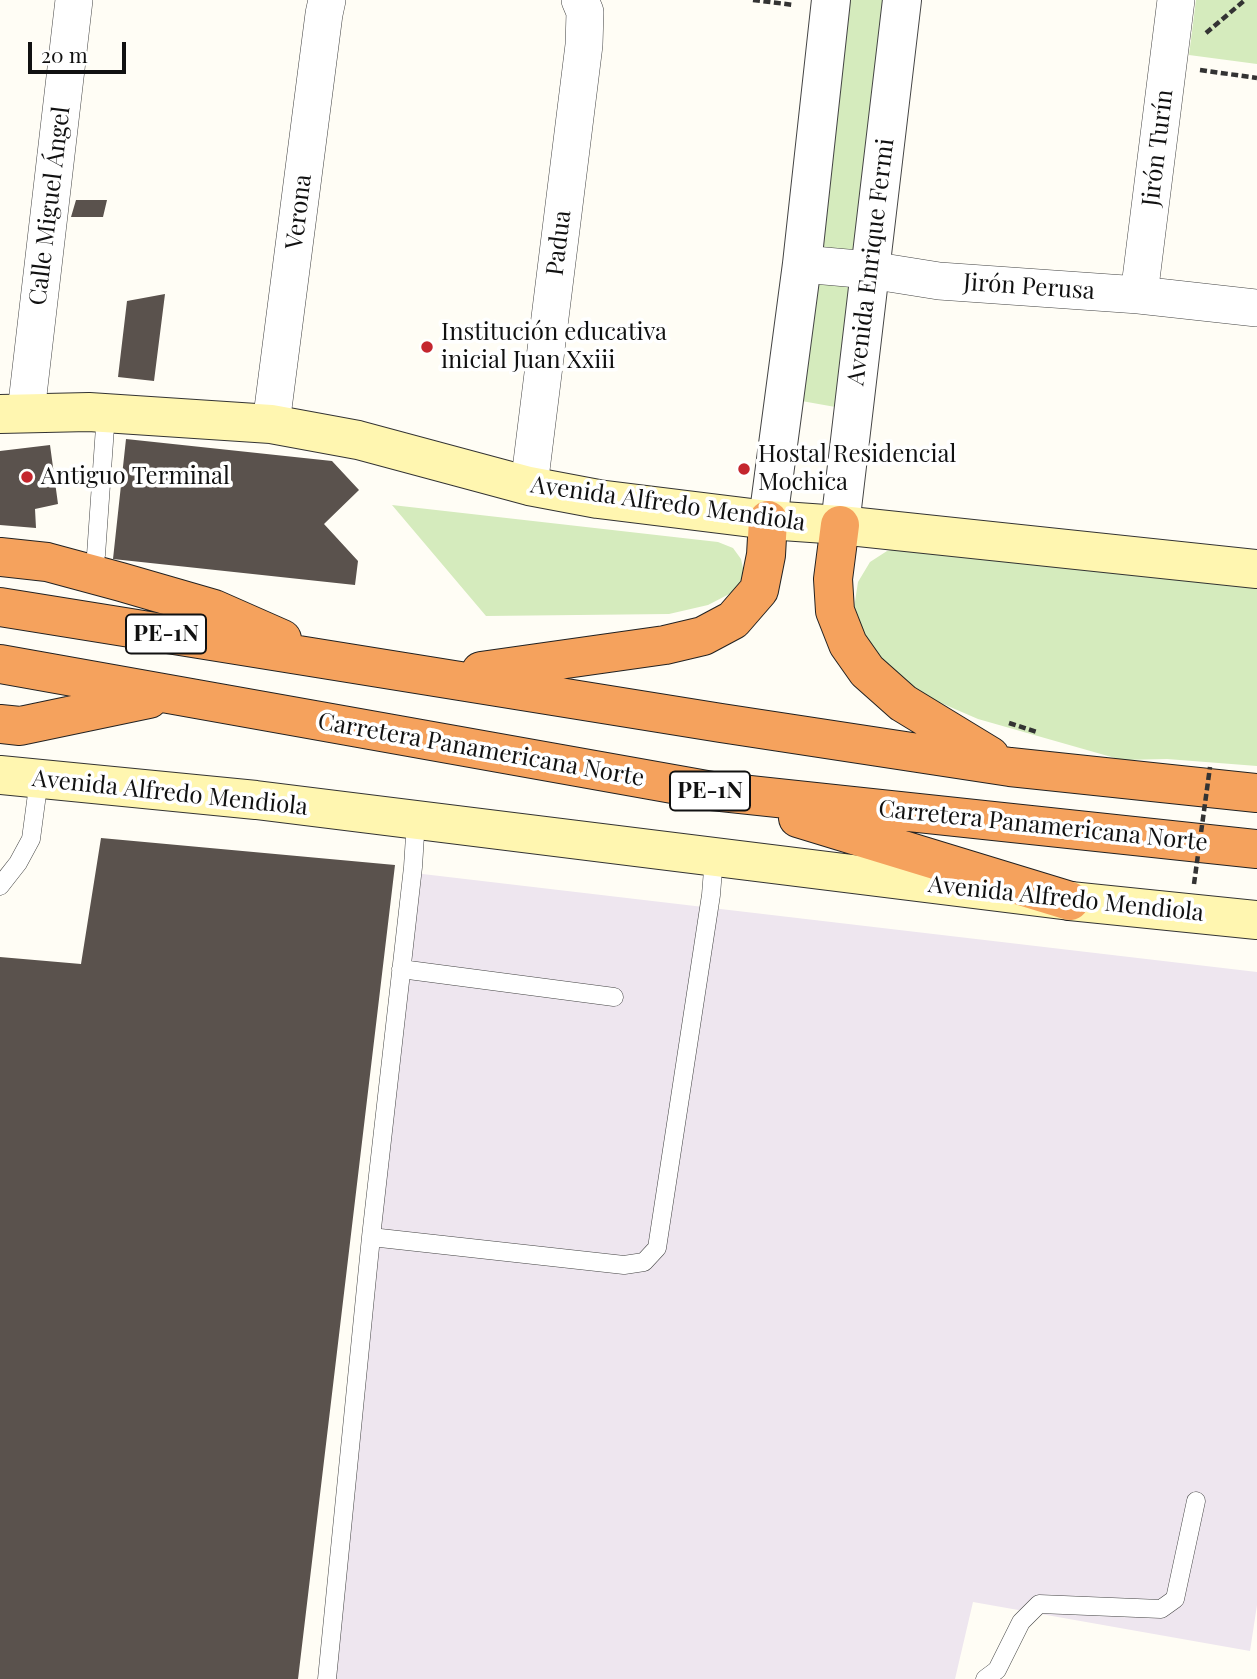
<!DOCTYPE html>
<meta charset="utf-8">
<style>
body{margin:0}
#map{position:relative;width:1257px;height:1679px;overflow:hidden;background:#fffdf5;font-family:"Playfair Display",serif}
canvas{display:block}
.scale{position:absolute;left:28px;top:42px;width:98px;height:32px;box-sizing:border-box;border:4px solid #111;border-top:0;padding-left:9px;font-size:21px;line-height:24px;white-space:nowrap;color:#111;-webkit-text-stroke:5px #fff;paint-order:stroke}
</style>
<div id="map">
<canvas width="1257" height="1679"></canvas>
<div class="scale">20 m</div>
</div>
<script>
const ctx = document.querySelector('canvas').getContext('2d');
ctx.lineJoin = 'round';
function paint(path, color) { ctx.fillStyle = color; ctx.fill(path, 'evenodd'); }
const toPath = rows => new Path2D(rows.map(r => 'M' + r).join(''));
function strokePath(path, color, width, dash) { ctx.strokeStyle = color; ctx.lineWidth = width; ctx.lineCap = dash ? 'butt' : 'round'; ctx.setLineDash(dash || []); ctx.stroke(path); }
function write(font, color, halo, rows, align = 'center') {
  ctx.font = font + ' "Playfair Display",serif'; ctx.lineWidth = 7; ctx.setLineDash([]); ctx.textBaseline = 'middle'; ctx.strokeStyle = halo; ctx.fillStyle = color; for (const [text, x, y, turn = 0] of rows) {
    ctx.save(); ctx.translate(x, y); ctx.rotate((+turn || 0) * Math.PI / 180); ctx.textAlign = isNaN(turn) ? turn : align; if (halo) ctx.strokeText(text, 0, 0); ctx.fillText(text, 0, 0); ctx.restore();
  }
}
const industrial = toPath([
 [414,873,1257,972,1257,1605,1250,1651,973,1602,955,1679,327,1679]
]);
const green = toPath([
 [845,0,889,0,841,408,796,400],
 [1196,0,1257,0,1257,64,1189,55],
 [392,505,718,542,733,548,741,559,744,573,737,590,708,605,669,614,486,616],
 [909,546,1257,583,1257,766,1167,759,1122,760,978,719,927,697,890,671,864,636,854,608,858,582,870,562,887,551]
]);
const building = toPath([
 [76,200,107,200,103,217,71,217],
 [165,294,154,381,118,377,127,301],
 [126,439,332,461,359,490,324,524,358,561,355,585,113,559],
 [50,445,58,504,35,509,36,528,0,525,0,451],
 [101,838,395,865,298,1679,0,1679,0,957,81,964]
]);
const path = toPath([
 [753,0,794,5],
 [1206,33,1245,0],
 [1200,70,1257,78],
 [1009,723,1037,732]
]);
const service = toPath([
 [96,555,106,413],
 [0,886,18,863,31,839,39,779],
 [401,969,614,997],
 [371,1237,624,1265,644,1262,657,1248,711,895,714,857],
 [327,1679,371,1237,413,867,416,820],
 [985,1679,997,1670,1021,1622,1039,1604,1161,1609,1175,1599,1196,1501]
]);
const minor = toPath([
 [802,264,870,270,939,281,1139,295,1257,308],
 [1139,295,1176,0],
 [26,412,74,0],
 [271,424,324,14,327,0],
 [529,486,584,45,585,12,580,0]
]);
const tertiary = toPath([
 [768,520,802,264,831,0],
 [840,525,902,0]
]);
const secondary = toPath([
 [0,414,89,412,271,424,358,440,529,486,598,499,768,520,840,525,1257,569],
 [0,775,256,800,1070,901,1257,920]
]);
const motorway = toPath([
 [840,525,833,579,835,611,848,644,867,671,903,703,990,756],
 [0,557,47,562,121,582,214,609,282,639],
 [0,607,721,723,1010,767,1257,793],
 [0,664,712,791,1257,849],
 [481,671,665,645,703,636,733,620,759,590,766,555,768,520],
 [0,724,20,726,149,699],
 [798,818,1070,901]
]);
const pathBridge = toPath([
 [1194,884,1210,767]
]);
const markers = [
 [427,347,7,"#c4262e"],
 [744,469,7,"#c4262e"],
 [27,477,7,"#c4262e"]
];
const shields = [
 [166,634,80],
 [710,791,80]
];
const shieldNames = [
 ["PE-1N",166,634],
 ["PE-1N",710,791]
];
const streetNames = [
 ["Jirón Turín",1158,148,-83],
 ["Calle Miguel Ángel",50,206,-83],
 ["Verona",299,212,-83],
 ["Padua",559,243,-83],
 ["Avenida Enrique Fermi",871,262,-83],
 ["Jirón Perusa",1029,287,4],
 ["Avenida Alfredo Mendiola",668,504,8],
 ["Carretera Panamericana Norte",481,750,10],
 ["Avenida Alfredo Mendiola",170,793,6],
 ["Carretera Panamericana Norte",1043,826,6],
 ["Avenida Alfredo Mendiola",1066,899,6]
];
const poiNames = [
 ["Institución educativa",441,333],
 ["inicial Juan Xxiii",441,361],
 ["Hostal Residencial",758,455],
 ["Mochica",758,483],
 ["Antiguo Terminal",41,477]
];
paint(industrial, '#eee6ef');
paint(green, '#d5ebbd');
paint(building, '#5a524d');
strokePath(service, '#444', 19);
strokePath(minor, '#444', 38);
strokePath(tertiary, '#444', 40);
strokePath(secondary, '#333', 40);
strokePath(motorway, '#222', 40);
strokePath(path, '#333', 4.5, [7, 3.5]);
strokePath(service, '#fff', 18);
strokePath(minor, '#fff', 37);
strokePath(tertiary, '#fff', 38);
strokePath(secondary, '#fff6b0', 38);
strokePath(motorway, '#f5a25d', 38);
strokePath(pathBridge, '#333', 4.5, [7, 3.5]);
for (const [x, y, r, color] of markers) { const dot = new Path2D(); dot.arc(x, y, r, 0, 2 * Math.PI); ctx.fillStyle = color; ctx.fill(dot); strokePath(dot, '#fff', 2.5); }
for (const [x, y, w] of shields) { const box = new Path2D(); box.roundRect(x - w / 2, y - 19.5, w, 39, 5); ctx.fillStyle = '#fff'; ctx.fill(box); strokePath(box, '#111', 2); }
write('bold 23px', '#111', null, shieldNames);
write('24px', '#111', '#fff', streetNames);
write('24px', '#111', '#fff', poiNames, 'left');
</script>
